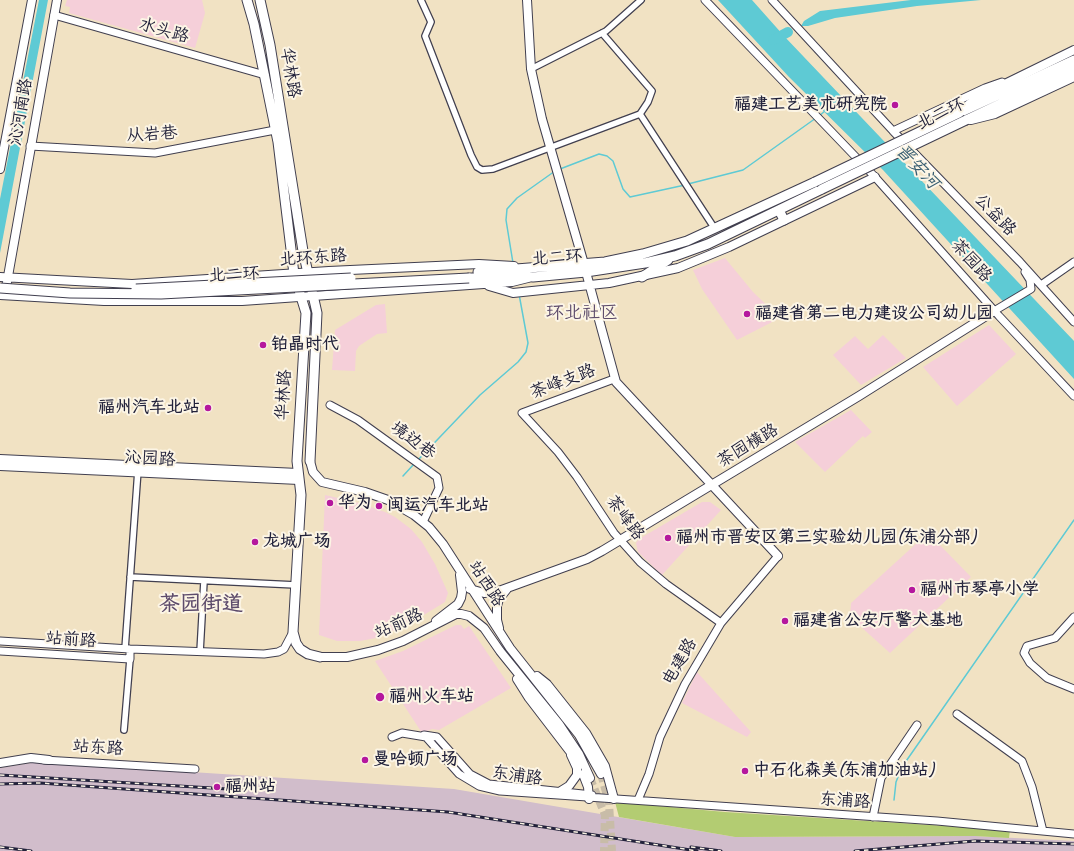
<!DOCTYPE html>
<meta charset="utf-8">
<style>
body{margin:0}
canvas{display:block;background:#f1e2c3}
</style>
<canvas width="1074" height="851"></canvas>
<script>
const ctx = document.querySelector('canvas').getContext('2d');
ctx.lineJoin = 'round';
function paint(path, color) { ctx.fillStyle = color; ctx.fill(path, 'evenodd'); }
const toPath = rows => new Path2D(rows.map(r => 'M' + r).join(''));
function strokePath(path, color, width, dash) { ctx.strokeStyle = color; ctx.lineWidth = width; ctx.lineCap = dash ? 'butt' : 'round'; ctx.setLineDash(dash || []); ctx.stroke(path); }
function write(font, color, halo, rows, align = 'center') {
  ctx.font = font + ' Caveat,"LXGW WenKai TC",sans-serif'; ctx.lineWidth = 4; ctx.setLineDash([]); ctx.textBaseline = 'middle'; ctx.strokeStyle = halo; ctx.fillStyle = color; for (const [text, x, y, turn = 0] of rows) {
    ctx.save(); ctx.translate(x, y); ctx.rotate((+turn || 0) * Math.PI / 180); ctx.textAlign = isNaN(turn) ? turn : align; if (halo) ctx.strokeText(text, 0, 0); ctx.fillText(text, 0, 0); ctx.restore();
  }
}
const built = toPath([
 [67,0,202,0,205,13,195,48,69,13,70,7,65,6],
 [725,258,753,292,780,318,737,340,702,289,693,270],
 [385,304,387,333,377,334,359,346,356,351,355,371,332,370,335,330,376,305],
 [989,325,1016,354,957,406,923,367],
 [883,335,906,358,861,385,833,355,855,336,868,349],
 [851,410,872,432,865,438,863,436,825,472,795,442],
 [325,495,359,503,385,512,395,517,411,529,422,542,435,564,448,593,445,602,409,624,376,638,360,641,337,641,319,635],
 [702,502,710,502,721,510,662,575,638,552,636,543,639,539],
 [936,541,971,577,890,653,850,617,851,603,918,542],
 [456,625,461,625,464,629,469,626,511,688,439,730,432,729,422,733,375,661,403,651],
 [697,672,751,732,747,737,682,703]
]);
const industrial = toPath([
 [37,762,454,789,735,837,975,836,1074,841,1074,851,0,851,0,768]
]);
const green = toPath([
 [615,802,725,812,1010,830,1009,838,975,836,735,837,619,817]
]);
const water = toPath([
 [39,0,48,0,0,253,0,199],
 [718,0,752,0,784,36,1074,341,1074,379,883,170,789,77],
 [911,0,981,0,917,6,835,18,808,26,801,26,804,21,820,11]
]);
const stream = toPath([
 [819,116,825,111],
 [560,169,599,154,607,156,613,161,623,189,630,197,685,185],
 [688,184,743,170,816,118],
 [513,263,506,220,507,209,517,198,555,171],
 [418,460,480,395,518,362,526,352,528,343,519,294],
 [403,476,414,464],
 [894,800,896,782,902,767,1074,520]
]);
const river = toPath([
 [773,40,788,32]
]);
const secondaryTunnel = toPath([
 [601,774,609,803,612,851],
 [590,778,605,815,604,851]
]);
const minor = toPath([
 [421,0,431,22,425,36,471,155,477,167,482,170,493,169,640,114,648,102,652,91,602,33],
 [531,69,606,31,641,0],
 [640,114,715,229],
 [130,577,296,585],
 [125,649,138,470],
 [200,652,204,581],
 [124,730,130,659]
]);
const tertiary = toPath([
 [705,0,875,177,999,316,1074,396],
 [772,0,893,131,1020,262,1074,322],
 [54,15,265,75],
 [893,131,985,88,1002,82],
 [30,146,155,153,275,130],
 [1041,285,1074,262],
 [994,311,1031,289,1030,280,1025,272],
 [614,379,522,413,558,452,577,477,614,533,640,562,666,584,721,623],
 [330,405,358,420,437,477,439,488,423,522],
 [1074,617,1055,638,1027,646,1024,653,1030,663,1047,678,1074,689],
 [0,641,130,649,264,654,278,652,284,649,293,632],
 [0,651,130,659,130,649],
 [957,714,1022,761,1032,787,1043,831],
 [424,735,437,737,470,774,489,784,592,795],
 [392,737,402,733,426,737,459,774,479,786,500,791,937,821,1074,834],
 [44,760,195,769],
 [638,800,649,774,660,737,685,684,721,623,778,556],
 [873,817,881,778,917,725]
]);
const secondary = toPath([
 [527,0,531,69,542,119,584,264],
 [961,111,976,98,1074,50],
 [971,120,995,114,1074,77],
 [0,169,32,0],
 [586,272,616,382,778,556],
 [0,277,132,284,329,271,479,264,514,266],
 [7,282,57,0],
 [489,286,513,293,609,283,678,268,729,247,875,177],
 [0,295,104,301,242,301,512,282,528,278],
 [0,459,298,473],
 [310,461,313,472,322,482,365,492,388,500,414,515,429,527,443,544,510,648,579,735,601,774],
 [0,466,299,480],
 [470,589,484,593,496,592,587,559,602,551,859,396,994,311],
 [436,621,458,604,461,598,462,592,460,575],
 [499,628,497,620,497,606,499,599,507,589],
 [320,657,347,657,378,650,403,641,456,614,461,614,469,616,484,628,500,651,559,724,579,754,590,778],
 [537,676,547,684,586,733,605,766,614,799],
 [517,679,529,698,575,758],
 [0,763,31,758,49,760],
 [583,774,588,787,589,799],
 [561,791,569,786,577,775,577,768,571,755]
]);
const primary = toPath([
 [247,0,254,24,278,142,294,274,306,313,297,461,301,495,293,632,296,643,300,649,308,654,320,657],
 [260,0,270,45,303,251,317,313,310,461]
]);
const trunk = toPath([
 [959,113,1074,60],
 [966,120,1074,69],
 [779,210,784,220],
 [478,272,605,262,643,254,687,241,815,182],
 [642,277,668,260],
 [469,278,521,276,533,277,586,272,645,263,675,256,708,244,822,189]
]);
const rail = toPath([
 [0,775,244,790],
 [0,784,40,783,448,812,697,851],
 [0,847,31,851],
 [691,847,721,851],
 [855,851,975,841,1074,844]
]);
const trunkBridge = toPath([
 [815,182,959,113],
 [822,189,966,120],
 [0,288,70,293,161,294,469,278],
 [136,289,351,278]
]);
const markers = [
 [895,105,4,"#b5179e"],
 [747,314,4,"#b5179e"],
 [263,345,4,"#b5179e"],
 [208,408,4,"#b5179e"],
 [330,503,4,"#b5179e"],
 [379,506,4,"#b5179e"],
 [668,538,4,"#b5179e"],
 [255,542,4,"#b5179e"],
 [912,590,4,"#b5179e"],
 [785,621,4,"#b5179e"],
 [380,697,5,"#b5179e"],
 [365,760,4,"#b5179e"],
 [745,771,4,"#b5179e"],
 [217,787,4,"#b5179e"]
];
const streetNames = [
 ["水头路",164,31,16],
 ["华林路",290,73,81],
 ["沁河南路",21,112,-80],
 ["北二环",941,114,-26],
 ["从岩巷",152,135,-4],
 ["公益路",995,215,46],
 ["北环东路",313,258,-4],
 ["北二环",557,258,-4],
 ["茶园路",971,261,48],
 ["北二环",234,275,-3],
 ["茶峰支路",563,382,-21],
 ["华林路",284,395,-86],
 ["境边巷",413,441,36],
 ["茶园横路",748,446,-31],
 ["沁园路",150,459,3],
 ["茶峰路",625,518,53],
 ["站西路",486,584,57],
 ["站前路",399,624,-24],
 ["站前路",71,640,4],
 ["电建路",680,662,-60],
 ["站东路",98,748,3],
 ["东浦路",517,776,8],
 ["东浦路",845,801,4]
];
const poiNames = [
 ["福建工艺美术研究院",887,105,"right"],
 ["福建省第二电力建设公司幼儿园",755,314],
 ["铂晶时代",271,345],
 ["福州汽车北站",200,408,"right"],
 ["华为",338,503],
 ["闽运汽车北站",387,506],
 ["福州市晋安区第三实验幼儿园(东浦分部)",676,538],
 ["龙城广场",263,542],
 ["福州市琴亭小学",920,590],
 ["福建省公安厅警犬基地",793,621],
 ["福州火车站",389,697],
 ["曼哈顿广场",373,760],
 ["中石化森美(东浦加油站)",753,771],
 ["福州站",225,787]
];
const waterNames = [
 ["晋安河",917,167,47]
];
const neighbourhoodNames = [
 ["环北社区",582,313]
];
const districtNames = [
 ["茶园街道",201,604]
];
paint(built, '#f5cfd9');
paint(industrial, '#d1bdcb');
paint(green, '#b3cc72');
paint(water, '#5ecad4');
strokePath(stream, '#5ecad4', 1.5);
strokePath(river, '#5ecad4', 10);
strokePath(secondaryTunnel, '#c8bca8', 8, [8, 4]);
strokePath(minor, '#413f4f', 8);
strokePath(tertiary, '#413f4f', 9);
strokePath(secondary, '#413f4f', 10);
strokePath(primary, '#413f4f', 11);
strokePath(trunk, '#413f4f', 11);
strokePath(minor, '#fff', 5.5);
strokePath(tertiary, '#fff', 7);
strokePath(secondary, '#fff', 8);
strokePath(primary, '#fff', 9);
strokePath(trunk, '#fff', 9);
strokePath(rail, '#22223b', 3);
strokePath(rail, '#fcf5e5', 1.5, [4.5]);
strokePath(trunkBridge, '#413f4f', 11, []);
strokePath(trunkBridge, '#fff', 9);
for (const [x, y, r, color] of markers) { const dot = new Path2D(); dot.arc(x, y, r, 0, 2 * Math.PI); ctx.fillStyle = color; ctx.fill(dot); strokePath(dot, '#fcf5e5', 1.5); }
write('17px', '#22223b', '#fcf5e5', streetNames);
write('bold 17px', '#22223b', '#fcf5e5', poiNames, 'left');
write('italic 18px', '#375d71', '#fcf5e5', waterNames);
write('18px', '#5e4c6c', '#fcf5e5', neighbourhoodNames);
write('bold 21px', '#5e4c6c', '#fcf5e5', districtNames);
</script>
